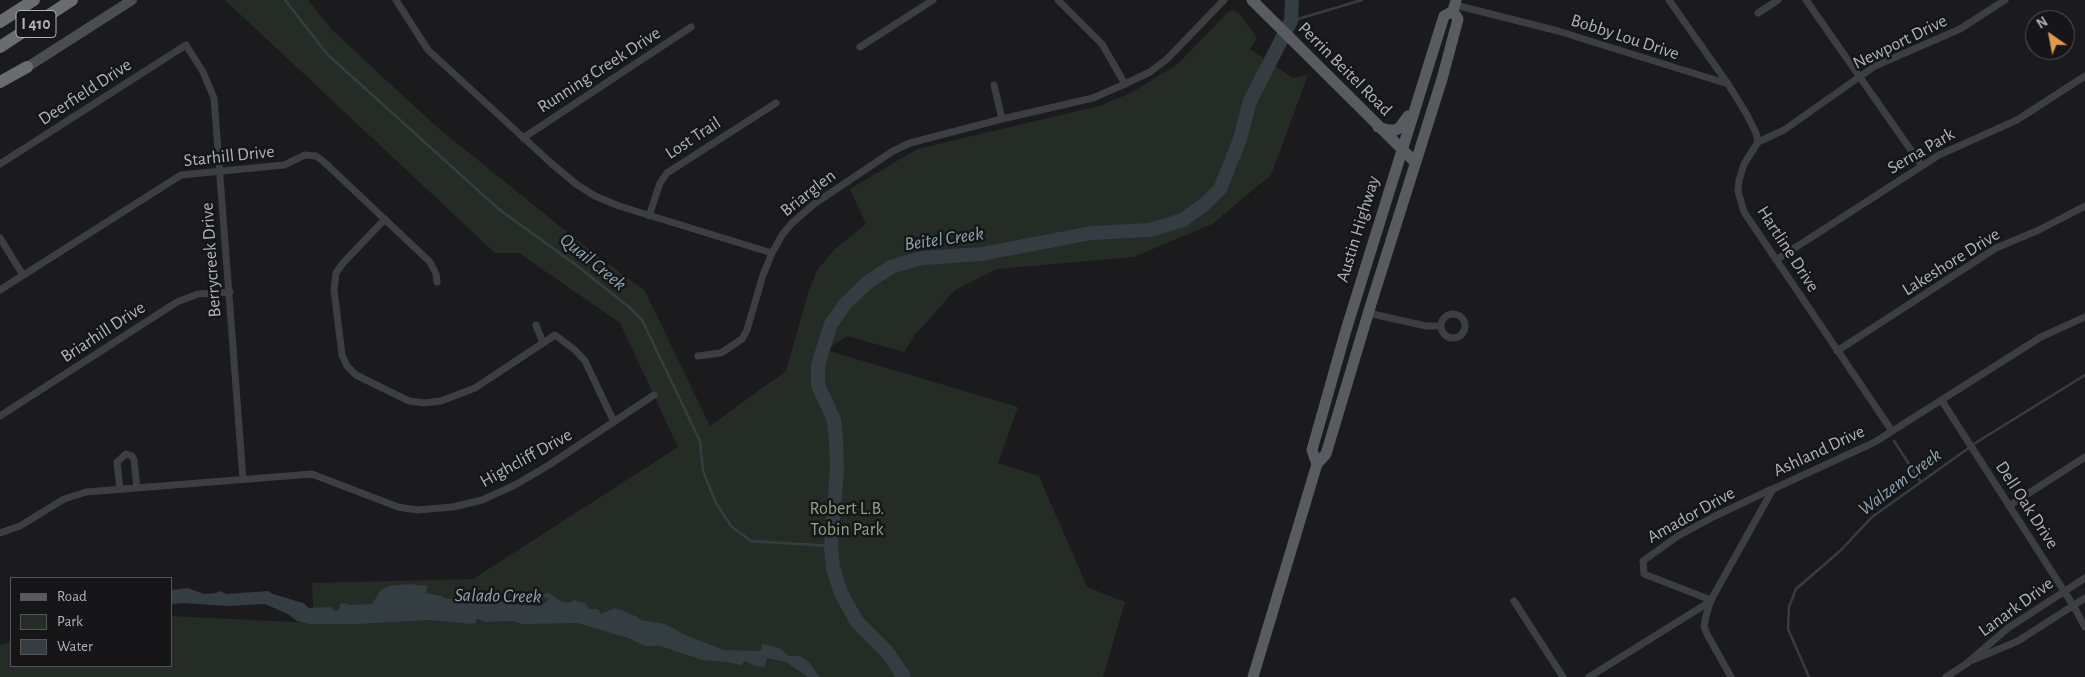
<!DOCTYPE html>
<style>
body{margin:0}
#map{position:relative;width:2085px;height:677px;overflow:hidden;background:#1b1b1d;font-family:"Alegreya Sans",sans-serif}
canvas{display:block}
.legend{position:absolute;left:10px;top:577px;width:162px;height:90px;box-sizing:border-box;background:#161618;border:1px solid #535559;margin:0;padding:6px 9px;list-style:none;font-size:15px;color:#afb4bb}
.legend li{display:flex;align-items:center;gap:10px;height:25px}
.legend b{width:25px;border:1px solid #535559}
.north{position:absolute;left:2025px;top:10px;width:50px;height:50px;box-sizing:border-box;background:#161618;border:1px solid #535559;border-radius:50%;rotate:327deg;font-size:14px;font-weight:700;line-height:20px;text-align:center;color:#afb4bb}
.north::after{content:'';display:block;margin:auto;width:18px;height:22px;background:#e1974e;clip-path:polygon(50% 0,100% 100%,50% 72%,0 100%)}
</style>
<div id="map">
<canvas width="2085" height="677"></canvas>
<ul class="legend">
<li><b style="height:6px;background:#585b60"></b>Road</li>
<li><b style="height:14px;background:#252c25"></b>Park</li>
<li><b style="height:14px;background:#343e42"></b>Water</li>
</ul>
<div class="north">N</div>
</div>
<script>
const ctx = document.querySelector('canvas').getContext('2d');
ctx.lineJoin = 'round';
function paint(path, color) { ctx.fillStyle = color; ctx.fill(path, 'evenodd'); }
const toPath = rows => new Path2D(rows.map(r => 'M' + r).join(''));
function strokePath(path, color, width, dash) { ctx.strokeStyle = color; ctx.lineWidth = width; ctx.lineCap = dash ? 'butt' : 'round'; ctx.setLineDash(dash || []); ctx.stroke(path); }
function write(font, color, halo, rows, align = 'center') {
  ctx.font = font + ' "Alegreya Sans",sans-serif'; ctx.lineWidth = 5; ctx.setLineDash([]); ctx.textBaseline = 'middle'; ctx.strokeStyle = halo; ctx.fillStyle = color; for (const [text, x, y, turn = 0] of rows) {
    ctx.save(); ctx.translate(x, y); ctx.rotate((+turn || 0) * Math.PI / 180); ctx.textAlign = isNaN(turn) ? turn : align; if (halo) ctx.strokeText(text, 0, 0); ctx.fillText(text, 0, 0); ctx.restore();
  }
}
const green = toPath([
 [225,0,308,0,333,31,438,128,587,248,645,291,710,426,786,371,808,293,817,270,835,249,866,224,850,189,917,149,1099,106,1131,93,1179,63,1227,13,1232,10,1239,13,1257,38,1250,49,1293,78,1308,75,1271,175,1212,224,1134,257,997,269,955,290,915,335,904,352,847,336,826,350,1018,407,998,463,1039,476,1087,587,1125,602,1103,677,0,677,0,645,11,642,11,666,171,666,171,616,314,623,312,583,473,579,678,447,620,323,519,253,495,253]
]);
const water = toPath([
 [410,584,428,586,426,593,441,596,446,599,468,599,476,604,496,604,506,600,516,605,541,606,549,599,537,595,549,593,560,601,569,603,574,600,585,603,589,609,598,609,601,614,614,608,622,610,637,617,640,620,665,624,685,635,724,650,759,651,762,650,762,644,779,648,789,656,800,656,809,662,819,677,808,677,786,662,767,658,764,667,756,666,745,661,741,665,727,662,702,660,660,646,645,646,628,638,578,623,523,624,513,621,485,622,479,619,476,620,476,623,471,624,429,620,357,624,310,624,297,621,288,614,265,604,228,606,184,603,171,604,171,590,188,588,204,594,216,593,219,591,227,594,268,591,273,594,303,603,309,608,330,607,336,612,339,610,340,604,344,603,349,605,372,604,381,590,389,586]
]);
const stream = toPath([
 [285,0,327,54,482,194,500,210,576,265,629,307,642,320,700,441,703,471,716,503,731,526,751,541,831,546],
 [1291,21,1362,0],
 [1894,441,1920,481],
 [1809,677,1788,629,1789,607,1796,589,1840,551,1872,517,1977,442,2085,375]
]);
const river = toPath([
 [904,677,888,653,857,622,841,593,833,568,831,546,837,469,836,440,834,420,818,385,818,365,831,324,845,304,868,282,893,266,922,258,982,254,1091,233,1150,230,1183,220,1206,203,1220,189,1240,139,1250,101,1291,21,1292,0]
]);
const minor = toPath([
 [396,0,428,50,551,163,576,184,595,196,619,206,772,253],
 [1058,0,1102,44,1125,84],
 [1669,0,1728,84,1746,113,1756,133,1758,142,1744,164,1739,180,1738,191,1744,212,1892,431],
 [1806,0,1922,166],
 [1455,5,1558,31,1728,84],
 [1758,13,1778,0],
 [860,47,933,0],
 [994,85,1002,119],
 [523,138,691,27],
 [1758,142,1784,130,1875,66,1960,29,2005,0],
 [0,164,186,45,203,72,214,98,243,479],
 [649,216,660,183,667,173,776,103],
 [385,219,343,263,336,273,334,290,342,355,347,366,356,375,409,401,424,403,441,401,475,388,555,335,575,350,585,361,614,422],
 [0,238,23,275],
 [1776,260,1939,155,2017,120,2085,76],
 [0,290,181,175,284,165,305,155,316,156,323,161,430,262,436,274,437,282],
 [1368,313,1426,326,1441,326],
 '1441 326a12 12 0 1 1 24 0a12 12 0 1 1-24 0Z',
 [536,325,543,343],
 [1837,351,1996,248,2039,230,2085,206],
 [698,356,721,353,742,339,747,330,763,275,772,253,782,235,792,223,814,204,893,151,910,143,1002,119,1093,98,1125,84,1150,72,1167,59,1224,0],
 [1942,401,2073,605,2085,627],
 [0,416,177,302,198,294,230,292],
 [120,489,117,462,126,454,132,456,134,460,137,488],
 [2009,506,2085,457],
 [0,533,20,526,64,499,86,492,312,474,398,507,417,510,453,507,482,500,515,485,549,465,654,395],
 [1711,600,1644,574,1643,561,1678,536,1713,517,1772,489],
 [1514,601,1563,677],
 [1973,660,2018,641,2085,598],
 [1589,677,1711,601],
 [1731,677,1707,634,1704,626,1706,616,1711,600,1773,489,1875,442,2041,337,2085,317],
 [1946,677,1966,664,2008,628,2085,578]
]);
const secondary = toPath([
 [21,71,132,0]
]);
const primary = toPath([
 [1252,0,1415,162],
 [1378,127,1389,130,1396,130,1400,127,1408,116],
 [1317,464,1312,450,1346,330,1444,16,1453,11,1456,0],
 [1253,677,1317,464,1326,454,1371,304,1442,79,1458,19,1453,11]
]);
const motorway = toPath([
 [0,22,34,0],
 [0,47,72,0],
 [0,82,27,67]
]);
const shields = [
 [36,24,40]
];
const shieldNames = [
 ["I 410",36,24]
];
const streetNames = [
 ["Bobby Lou Drive",1625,37,18],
 ["Newport Drive",1900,42,-26],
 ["Perrin Beitel Road",1345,69,45],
 ["Running Creek Drive",599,70,-33],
 ["Deerfield Drive",85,92,-33],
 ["Lost Trail",693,138,-33],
 ["Serna Park",1921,151,-30],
 ["Starhill Drive",229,156,-6],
 ["Briarglen",808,193,-38],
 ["Austin Highway",1358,229,-73],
 ["Hartline Drive",1788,249,57],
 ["Berrycreek Drive",211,260,-94],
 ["Lakeshore Drive",1951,262,-32],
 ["Briarhill Drive",103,332,-33],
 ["Ashland Drive",1819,451,-25],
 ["Highcliff Drive",526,458,-29],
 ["Dell Oak Drive",2027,505,57],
 ["Amador Drive",1691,515,-29],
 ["Lanark Drive",2016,607,-36]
];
const parkNames = [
 ["Robert L.B.",847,509],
 ["Tobin Park",847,530]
];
const waterNames = [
 ["Beitel Creek",944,239,-8],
 ["Quail Creek",593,262,39],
 ["Walzem Creek",1900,482,-37],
 ["Salado Creek",498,596,1]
];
paint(green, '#252c25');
paint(water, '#343e42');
strokePath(stream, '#343e42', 2.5);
strokePath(river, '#343e42', 14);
strokePath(minor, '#3c3e41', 7);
strokePath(secondary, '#4a4d51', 10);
strokePath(primary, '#585b60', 11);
strokePath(motorway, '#696d72', 12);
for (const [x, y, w] of shields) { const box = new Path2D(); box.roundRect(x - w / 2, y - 13.5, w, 27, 4); ctx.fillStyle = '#161618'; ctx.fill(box); strokePath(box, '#afb4bb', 1); }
write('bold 16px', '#afb4bb', null, shieldNames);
write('18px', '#afb4bb', '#161618', streetNames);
write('18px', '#8ba488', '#161618', parkNames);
write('italic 19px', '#8aa6b2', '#161618', waterNames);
</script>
